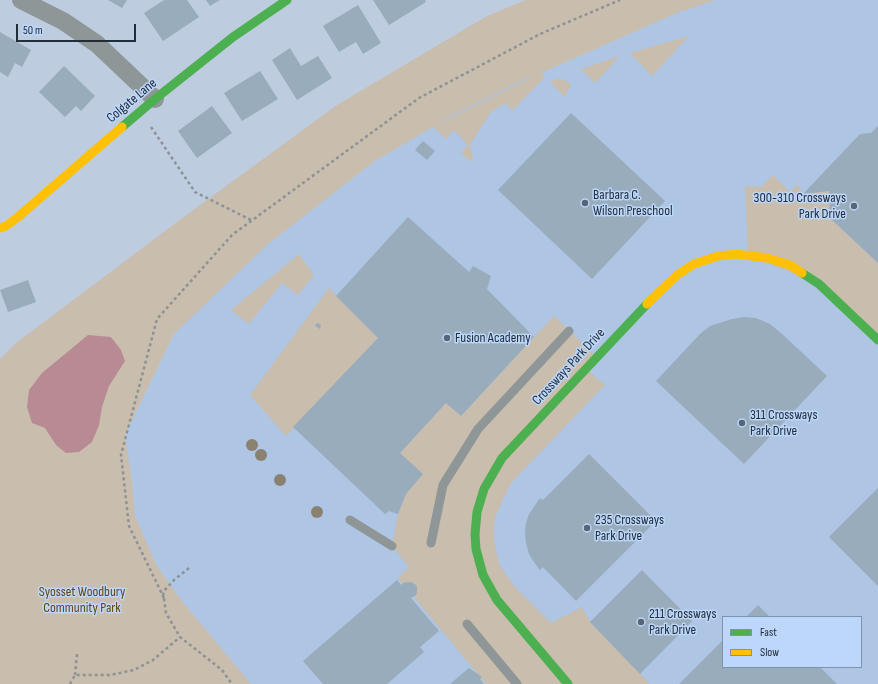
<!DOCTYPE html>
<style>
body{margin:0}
#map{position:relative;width:878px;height:684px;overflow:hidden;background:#bdccdf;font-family:"Sofia Sans Condensed",sans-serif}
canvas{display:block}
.legend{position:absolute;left:722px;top:616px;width:140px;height:52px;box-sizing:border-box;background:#bcd7fa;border:1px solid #7e93ad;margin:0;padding:5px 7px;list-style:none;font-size:12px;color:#222d3a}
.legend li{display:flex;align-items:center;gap:8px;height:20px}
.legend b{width:20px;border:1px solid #7e93ad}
.scale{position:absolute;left:16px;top:24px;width:120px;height:18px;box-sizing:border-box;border:2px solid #222d3a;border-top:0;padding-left:5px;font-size:12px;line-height:14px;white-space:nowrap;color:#222d3a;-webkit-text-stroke:3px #bcd7fa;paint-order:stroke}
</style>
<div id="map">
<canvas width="878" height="684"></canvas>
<ul class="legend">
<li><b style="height:5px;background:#4caf50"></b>Fast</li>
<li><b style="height:5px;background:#ffc107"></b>Slow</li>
</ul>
<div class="scale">50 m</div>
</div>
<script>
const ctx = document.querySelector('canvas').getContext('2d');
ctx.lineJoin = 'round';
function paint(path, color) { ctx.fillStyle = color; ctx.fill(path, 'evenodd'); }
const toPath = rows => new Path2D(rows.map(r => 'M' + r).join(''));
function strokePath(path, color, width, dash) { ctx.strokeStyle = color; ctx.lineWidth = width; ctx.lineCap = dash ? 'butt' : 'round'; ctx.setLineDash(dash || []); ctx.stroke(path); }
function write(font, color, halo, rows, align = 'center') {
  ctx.font = font + ' "Sofia Sans Condensed",sans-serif'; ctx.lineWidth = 3; ctx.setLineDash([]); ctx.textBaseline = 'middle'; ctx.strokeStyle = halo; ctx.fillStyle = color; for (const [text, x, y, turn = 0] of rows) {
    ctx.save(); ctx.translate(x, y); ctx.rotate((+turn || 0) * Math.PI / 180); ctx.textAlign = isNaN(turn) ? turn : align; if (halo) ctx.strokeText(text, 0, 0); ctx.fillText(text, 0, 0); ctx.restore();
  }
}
const built = toPath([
 [710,0,878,0,878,684,251,684,181,600,157,566,135,516,132,480,127,453,125,435,174,334,268,241,373,163,479,98,573,59,694,5],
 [723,617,861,617,861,667,723,667]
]);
const green = toPath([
 [526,0,715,0,677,13,541,73,545,77,512,111,507,104,500,106,491,112,470,145,473,157,471,162,461,153,468,145,454,130,446,139,433,127,375,161,268,244,174,334,125,435,128,456,132,480,135,516,157,566,181,600,251,684,0,684,0,359,16,343,181,219,337,105,487,16],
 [532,77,440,123,439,123,453,115,527,78],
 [689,36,652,76,630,53],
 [620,56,595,83,581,69],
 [559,78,568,82,571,85,565,97,550,82],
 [773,175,790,192,798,184,803,194,829,191,830,218,878,263,878,337,819,284,748,255,745,186,761,187],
 [299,254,314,275,298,295,282,283,249,324,231,310],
 [329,288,378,338,286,436,250,395],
 [554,316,597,357,586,369,605,385,512,482,508,489,496,515,494,524,494,540,499,564,514,586,551,623,582,607,590,622,650,684,486,684,398,578,409,567,392,546,398,514,400,453,446,403,461,416]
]);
const water = toPath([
 [88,335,111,337,121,350,125,361,109,386,102,407,99,425,92,442,79,452,66,453,56,445,45,428,32,423,27,407,29,390,42,373]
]);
const building = toPath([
 [108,0,127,0,122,8],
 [164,0,187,0,199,17,163,41,144,13],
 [206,0,220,0,210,6],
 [373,0,425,0,426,2,389,25],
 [358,5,381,43,363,54,356,42,339,52,323,26],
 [0,32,31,50,22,67,15,63,8,77,0,72],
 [290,48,301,66,318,56,332,78,297,100,272,60],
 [64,66,95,96,81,111,76,106,65,117,39,92],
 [260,71,278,99,242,121,224,93],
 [212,106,232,133,197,158,178,131],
 [571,113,665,201,592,279,498,190],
 [878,126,878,263,830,218,829,191,803,194,860,134,871,133],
 [423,141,435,151,427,160,415,150],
 [408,217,469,272,473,266,491,276,487,289,534,337,461,416,446,403,400,453,423,474,406,494,398,514,389,511,385,514,293,427,378,338,336,296],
 [28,280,36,302,8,312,0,290],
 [744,317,756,318,770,324,781,333,827,376,744,464,656,381,700,334,710,326,732,319],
 [317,323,321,325,320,329,315,326],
 [589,454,656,521,576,601,543,567,540,570,534,562,529,554,526,543,525,533,526,523,529,514,540,498,543,500],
 [878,488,878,586,829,537],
 [642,570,692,621,640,674,590,622],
 [397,580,401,585,403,583,409,582,411,582,416,585,417,587,417,592,416,595,411,598,439,631,420,647,424,652,387,684,323,684,303,661],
 [758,605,770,617,746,617],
 [723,640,723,667,820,667,837,684,679,684],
 [469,668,482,677,480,679,484,684,450,684]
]);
const path = toPath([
 [151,127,195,192,251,220],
 [189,568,174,580,163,592,166,613,180,637,222,670,232,684],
 [164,598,129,526,121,455,157,319,232,235,419,98,540,34,620,0],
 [75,675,77,654],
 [70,684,75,675,110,675,134,670,153,660,180,637]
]);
const lane = toPath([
 [350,520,392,546],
 [431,543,443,485,478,429,569,331],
 [467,624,517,684]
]);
const street = toPath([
 [21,0,63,21,97,44,155,99]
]);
const fast = toPath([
 [122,127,155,99,233,37,287,0],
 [802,273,819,284,878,340],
 [568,684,497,600,483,575,476,549,475,534,477,512,484,489,502,458,647,304]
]);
const slow = toPath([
 [0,228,6,226,18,217,122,127],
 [647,304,677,275,694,264,718,256,737,254,767,258,790,265,802,273]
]);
const trees = [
 [252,445],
 [261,455],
 [280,480],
 [317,512]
];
const markers = [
 [585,203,4,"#586574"],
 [854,206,4,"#586574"],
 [447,338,4,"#586574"],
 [742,423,4,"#586574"],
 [587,528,4,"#586574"],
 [641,622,4,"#586574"]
];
const streetNames = [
 ["Colgate Lane",132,101,-40],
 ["Crossways Park Drive",569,367,-47]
];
const poiNames = [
 ["Barbara C.",593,195],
 ["Wilson Preschool",593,211],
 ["300-310 Crossways",846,198,"right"],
 ["Park Drive",846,214,"right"],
 ["Fusion Academy",455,338],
 ["311 Crossways",750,415],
 ["Park Drive",750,431],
 ["235 Crossways",595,520],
 ["Park Drive",595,536],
 ["211 Crossways",649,614],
 ["Park Drive",649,630]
];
const parkNames = [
 ["Syosset Woodbury",82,592],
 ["Community Park",82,608]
];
paint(built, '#aec5e4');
paint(green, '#c9bdad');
paint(water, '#b88b94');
paint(building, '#98acbc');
strokePath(path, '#8c9296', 2.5, [3, 3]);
strokePath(lane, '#8f9697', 9);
strokePath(street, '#8f9697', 18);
strokePath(fast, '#4caf50', 9);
strokePath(slow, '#ffc107', 9);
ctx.fillStyle = '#8a8171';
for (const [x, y] of trees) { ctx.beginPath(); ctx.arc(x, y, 6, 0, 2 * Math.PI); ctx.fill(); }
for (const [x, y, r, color] of markers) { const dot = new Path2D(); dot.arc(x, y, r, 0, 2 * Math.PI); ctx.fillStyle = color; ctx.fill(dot); strokePath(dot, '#bcd7fa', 1.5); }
write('14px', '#222d3a', '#bcd7fa', streetNames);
write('14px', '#222d3a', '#bcd7fa', poiNames, 'left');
write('14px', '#614417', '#bcd7fa', parkNames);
</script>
